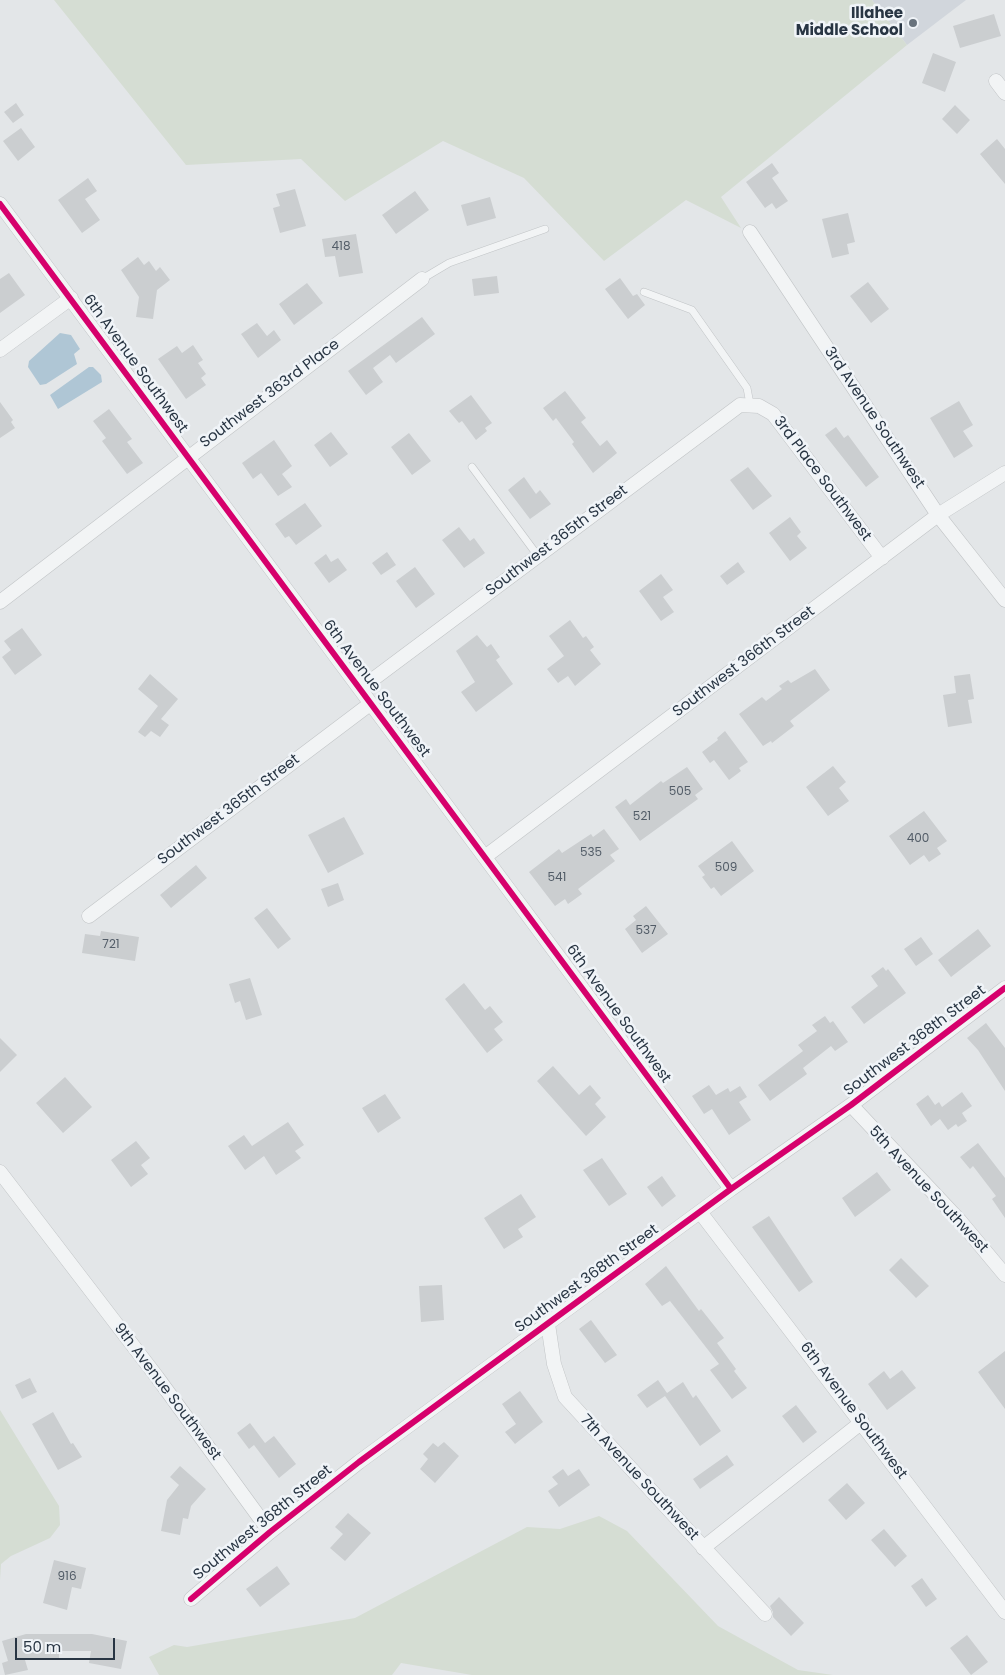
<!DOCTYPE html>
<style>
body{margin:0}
#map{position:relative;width:1005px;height:1675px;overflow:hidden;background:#e3e6e8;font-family:Poppins,sans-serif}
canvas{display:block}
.scale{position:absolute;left:15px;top:1638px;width:100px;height:22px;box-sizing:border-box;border:2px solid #283543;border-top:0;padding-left:6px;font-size:15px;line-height:18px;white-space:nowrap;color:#283543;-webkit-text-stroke:4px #f0f4f8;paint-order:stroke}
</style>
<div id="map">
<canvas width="1005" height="1675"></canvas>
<div class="scale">50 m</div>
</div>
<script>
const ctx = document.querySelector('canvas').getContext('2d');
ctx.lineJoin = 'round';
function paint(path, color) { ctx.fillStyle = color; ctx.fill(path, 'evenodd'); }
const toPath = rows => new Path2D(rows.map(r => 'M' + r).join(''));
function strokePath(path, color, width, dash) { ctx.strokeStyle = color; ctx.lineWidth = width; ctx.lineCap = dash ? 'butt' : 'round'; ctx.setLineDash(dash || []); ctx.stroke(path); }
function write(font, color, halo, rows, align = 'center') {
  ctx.font = font + ' Poppins,sans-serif'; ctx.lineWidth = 5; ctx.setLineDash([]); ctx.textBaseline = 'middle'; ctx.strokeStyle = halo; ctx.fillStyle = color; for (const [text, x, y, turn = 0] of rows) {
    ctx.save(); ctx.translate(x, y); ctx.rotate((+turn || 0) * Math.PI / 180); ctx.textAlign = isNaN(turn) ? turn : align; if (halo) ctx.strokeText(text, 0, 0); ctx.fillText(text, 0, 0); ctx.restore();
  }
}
const built = toPath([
 [872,0,966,0,907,45]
]);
const green = toPath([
 [54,0,872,0,907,45,721,197,741,228,686,200,604,261,524,178,443,141,345,201,301,159,186,165],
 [0,1410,59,1506,60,1525,50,1538,11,1556,1,1564,0,1580],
 [599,1516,627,1531,718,1626,798,1670,833,1675,472,1675,401,1663,392,1675,159,1675,149,1657,174,1645,187,1647,355,1618,527,1527,560,1529]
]);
const water = toPath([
 [60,333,71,335,80,349,74,354,77,364,46,384,40,385,28,367,29,361],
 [89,367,93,367,101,375,102,382,58,409,50,395]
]);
const building = toPath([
 [994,14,1001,36,960,48,953,26],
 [933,53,956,62,945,92,922,83],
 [16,103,24,115,13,123,4,112],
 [955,105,970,120,957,134,942,119],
 [21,128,35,147,18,161,3,141],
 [997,139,1005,149,1005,184,980,154],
 [772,163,779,173,772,178,788,201,776,209,772,203,765,208,746,182],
 [88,178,97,191,85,199,100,220,82,233,58,200],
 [295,189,306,226,280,233,273,208,280,206,276,194],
 [415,191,429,210,396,234,382,215],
 [490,197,496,218,467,226,461,205],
 [848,213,855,242,847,244,849,254,832,258,822,219],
 [356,234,363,273,339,277,335,256,325,257,322,239],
 [138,257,144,265,149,261,156,271,160,267,170,280,157,290,153,319,136,317,139,297,121,270],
 [9,273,25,295,0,313,0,279],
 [497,276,499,293,474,296,472,279],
 [620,278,633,296,637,294,645,305,628,319,605,289],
 [868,282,889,309,871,323,850,296],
 [307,283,323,303,294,325,279,304],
 [422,317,435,334,396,363,390,355,373,368,383,382,366,395,348,371],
 [257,323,267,336,274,330,281,340,258,358,241,334],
 [193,345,203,360,198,363,206,374,201,378,206,385,186,399,158,359,177,346,182,353],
 [565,391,586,418,581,422,600,446,607,440,617,453,593,473,572,444,574,442,556,418,553,421,543,408],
 [471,395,492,423,485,428,487,431,476,440,462,421,459,423,449,411],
 [959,401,973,425,963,431,973,446,954,458,930,418],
 [0,402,13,420,11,422,15,428,0,438],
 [109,409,132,439,127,442,143,463,127,474,102,441,106,438,93,421],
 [836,427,844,438,848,435,879,477,866,487,825,435],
 [331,432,348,454,330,467,314,445],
 [409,433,431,461,412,475,391,447],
 [274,440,292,466,282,474,292,487,278,496,261,473,253,479,242,463],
 [748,467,772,496,753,510,730,480],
 [524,477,536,494,540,490,551,504,530,519,508,490],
 [305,503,322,526,296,545,289,536,285,538,275,524],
 [790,517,801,532,797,536,807,548,790,561,769,533],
 [459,527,470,541,474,538,485,553,464,568,442,540],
 [387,552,396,565,381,575,372,563],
 [326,554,331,562,338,558,347,570,329,583,314,563],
 [738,562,745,572,727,585,720,576],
 [415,567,435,594,416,608,396,581],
 [661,574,673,590,663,597,674,612,661,621,639,591],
 [570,620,583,638,586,636,594,647,590,650,601,664,575,686,568,676,558,683,547,669,564,656,549,636],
 [22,628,42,655,15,675,2,657,11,650,4,641],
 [477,635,487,647,491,644,500,657,496,660,513,684,476,712,461,692,475,682,456,651],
 [815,669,830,690,790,721,794,726,772,743,771,741,763,746,739,714,762,697,766,701,782,689,779,686,788,680,791,683],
 [150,674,178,699,161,719,169,725,160,737,151,731,145,737,138,732,158,706,138,689],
 [970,674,974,699,968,700,972,723,948,727,943,695,956,693,954,676],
 [725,731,748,762,739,768,741,771,729,780,714,760,710,763,702,752,718,740,717,738],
 [833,766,846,782,839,788,849,801,828,816,806,787],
 [687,767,703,789,695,795,698,799,640,841,615,807,626,799,630,805,661,781,663,783],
 [924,811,947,841,937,848,941,854,929,862,924,855,910,865,889,836],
 [344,817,364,854,328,873,308,835],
 [604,829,619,849,610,855,615,861,578,889,582,894,568,904,565,899,555,906,529,872,559,849,562,853,591,834,593,837],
 [732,841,754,871,721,896,714,887,711,889,702,877,705,875,698,866],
 [196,865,207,878,171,908,160,895],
 [338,883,344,900,328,907,321,889],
 [646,906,668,934,642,953,625,929,636,920,633,916],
 [267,908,291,939,278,949,254,918],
 [978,929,991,946,951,977,938,960],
 [101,931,139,937,135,961,82,953,85,934,100,936],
 [921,937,933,954,916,966,904,949],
 [883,967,886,971,888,969,906,993,864,1024,851,1007,878,986,871,976],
 [250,978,262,1015,246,1020,240,1001,235,1003,229,984],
 [464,983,485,1010,490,1006,503,1022,494,1029,503,1040,487,1053,445,999],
 [825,1016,830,1023,833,1021,848,1042,835,1051,831,1046,803,1068,807,1074,770,1101,758,1085,803,1051,798,1045,817,1031,812,1025],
 [986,1023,1005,1048,1005,1091,978,1050,967,1038],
 [0,1038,17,1055,0,1072],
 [553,1066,579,1095,590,1085,601,1098,595,1104,606,1117,586,1136,537,1081],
 [65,1077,92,1107,63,1133,36,1103],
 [709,1085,716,1095,728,1088,730,1092,740,1086,747,1097,739,1102,751,1120,729,1135,712,1109,704,1114,692,1096],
 [962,1092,972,1106,962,1113,967,1121,958,1127,956,1124,948,1130,940,1119,931,1126,916,1104,928,1095,935,1105,939,1102,942,1107],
 [385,1094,401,1118,378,1133,362,1108],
 [288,1122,304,1145,295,1151,301,1158,276,1175,264,1156,245,1170,228,1146,244,1135,252,1146],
 [136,1141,150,1158,141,1165,148,1174,131,1187,111,1160],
 [978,1143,1005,1178,1005,1218,992,1199,996,1196,973,1166,970,1169,960,1157],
 [602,1158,627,1194,609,1206,583,1170],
 [877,1172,891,1190,855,1217,842,1198],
 [662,1176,676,1196,662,1207,647,1187],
 [521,1194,536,1217,518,1229,523,1237,504,1249,484,1218],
 [769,1216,813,1282,799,1292,752,1227],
 [901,1258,929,1286,916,1298,889,1270],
 [666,1266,699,1311,701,1309,724,1338,717,1343,736,1369,734,1371,747,1388,732,1399,710,1370,719,1364,670,1301,662,1306,645,1284],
 [442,1285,444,1320,421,1322,419,1286],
 [591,1320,617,1355,605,1363,579,1329],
 [1005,1351,1005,1409,978,1372],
 [902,1370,916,1388,887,1410,868,1384,884,1371,890,1379],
 [30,1378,37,1392,22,1399,15,1385],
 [658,1380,667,1393,683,1382,693,1398,696,1395,721,1431,700,1446,665,1396,647,1408,637,1395],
 [520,1391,543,1422,515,1444,505,1432,516,1424,502,1404],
 [796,1405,817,1432,803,1443,782,1416],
 [53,1412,71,1444,73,1443,82,1457,58,1470,32,1424],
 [250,1423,265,1443,274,1436,296,1464,279,1478,254,1445,249,1449,237,1433],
 [444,1442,459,1456,435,1483,420,1469,428,1459,423,1454,433,1443,438,1447],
 [727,1455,734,1465,700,1489,693,1479],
 [180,1466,206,1489,191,1506,188,1519,183,1518,180,1535,161,1531,167,1500,179,1485,170,1477],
 [563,1469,568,1476,579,1469,590,1485,559,1507,548,1491,558,1484,552,1477],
 [847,1483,865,1503,846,1520,828,1500],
 [348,1513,371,1533,345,1561,330,1548,343,1534,335,1527],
 [884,1529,907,1556,895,1567,871,1540],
 [54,1560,86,1568,81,1589,72,1587,67,1610,43,1603],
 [277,1566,290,1584,260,1607,246,1589],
 [922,1578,937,1599,926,1607,911,1586],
 [779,1597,804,1623,791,1636,773,1617,773,1612,770,1606],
 [26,1634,92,1634,127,1641,121,1669,89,1663,91,1651,59,1651,59,1660,25,1660,28,1670,5,1675,2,1663,8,1661,2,1641],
 [967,1635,988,1662,971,1675,950,1648]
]);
const lane = toPath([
 [422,279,449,263,545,229],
 [644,292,692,310,747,388,750,404],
 [472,467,538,556]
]);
const street = toPath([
 [996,81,1005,93],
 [0,204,731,1189],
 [750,232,938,515,1005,600],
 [0,350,71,298],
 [0,602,422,279],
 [360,689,740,405,759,406,773,414,882,558],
 [486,856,938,515,1005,473],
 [89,916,370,704],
 [851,1105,960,1221,1005,1275],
 [0,1172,157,1377,270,1532],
 [700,1212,1005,1612],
 [548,1324,554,1364,565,1397,765,1614],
 [703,1548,862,1422],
 [191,1599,270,1532,359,1462,731,1189,851,1105,1005,988]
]);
const cycleway = toPath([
 [0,204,731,1189],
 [191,1599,270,1532,359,1462,731,1189,851,1105,1005,988]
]);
const markers = [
 [913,23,5,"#69737d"]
];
const numberNames = [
 ["418",341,247],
 ["505",680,792],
 ["521",642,817],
 ["400",918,839],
 ["535",591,853],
 ["509",726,868],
 ["541",557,878],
 ["537",646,931],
 ["721",111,945],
 ["916",67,1577]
];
const poiNames = [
 ["Illahee",903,14],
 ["Middle School",903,31]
];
const streetNames = [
 ["6th Avenue Southwest",135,364,54],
 ["Southwest 363rd Place",270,394,-37],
 ["3rd Avenue Southwest",874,418,56],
 ["3rd Place Southwest",822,479,53],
 ["Southwest 365th Street",557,541,-37],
 ["Southwest 366th Street",744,662,-37],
 ["6th Avenue Southwest",376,689,53],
 ["Southwest 365th Street",229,810,-37],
 ["6th Avenue Southwest",618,1014,54],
 ["Southwest 368th Street",915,1041,-37],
 ["5th Avenue Southwest",928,1190,47],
 ["Southwest 368th Street",587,1279,-36],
 ["9th Avenue Southwest",167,1392,53],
 ["6th Avenue Southwest",853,1411,53],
 ["7th Avenue Southwest",639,1478,47],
 ["Southwest 368th Street",263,1523,-39]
];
paint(built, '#d1d6dc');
paint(green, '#d5ddd3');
paint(water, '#afc6d5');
paint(building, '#cbced0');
strokePath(lane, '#c1c4c6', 8);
strokePath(street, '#c1c4c6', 15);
strokePath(lane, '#f2f4f5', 7);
strokePath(street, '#f2f4f5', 14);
strokePath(cycleway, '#d6006c', 6);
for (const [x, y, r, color] of markers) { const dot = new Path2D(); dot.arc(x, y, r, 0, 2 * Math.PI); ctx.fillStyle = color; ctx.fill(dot); strokePath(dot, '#f0f4f8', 2); }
write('12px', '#525c67', null, numberNames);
write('bold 15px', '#283543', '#f0f4f8', poiNames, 'right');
write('15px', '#283543', '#f0f4f8', streetNames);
</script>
